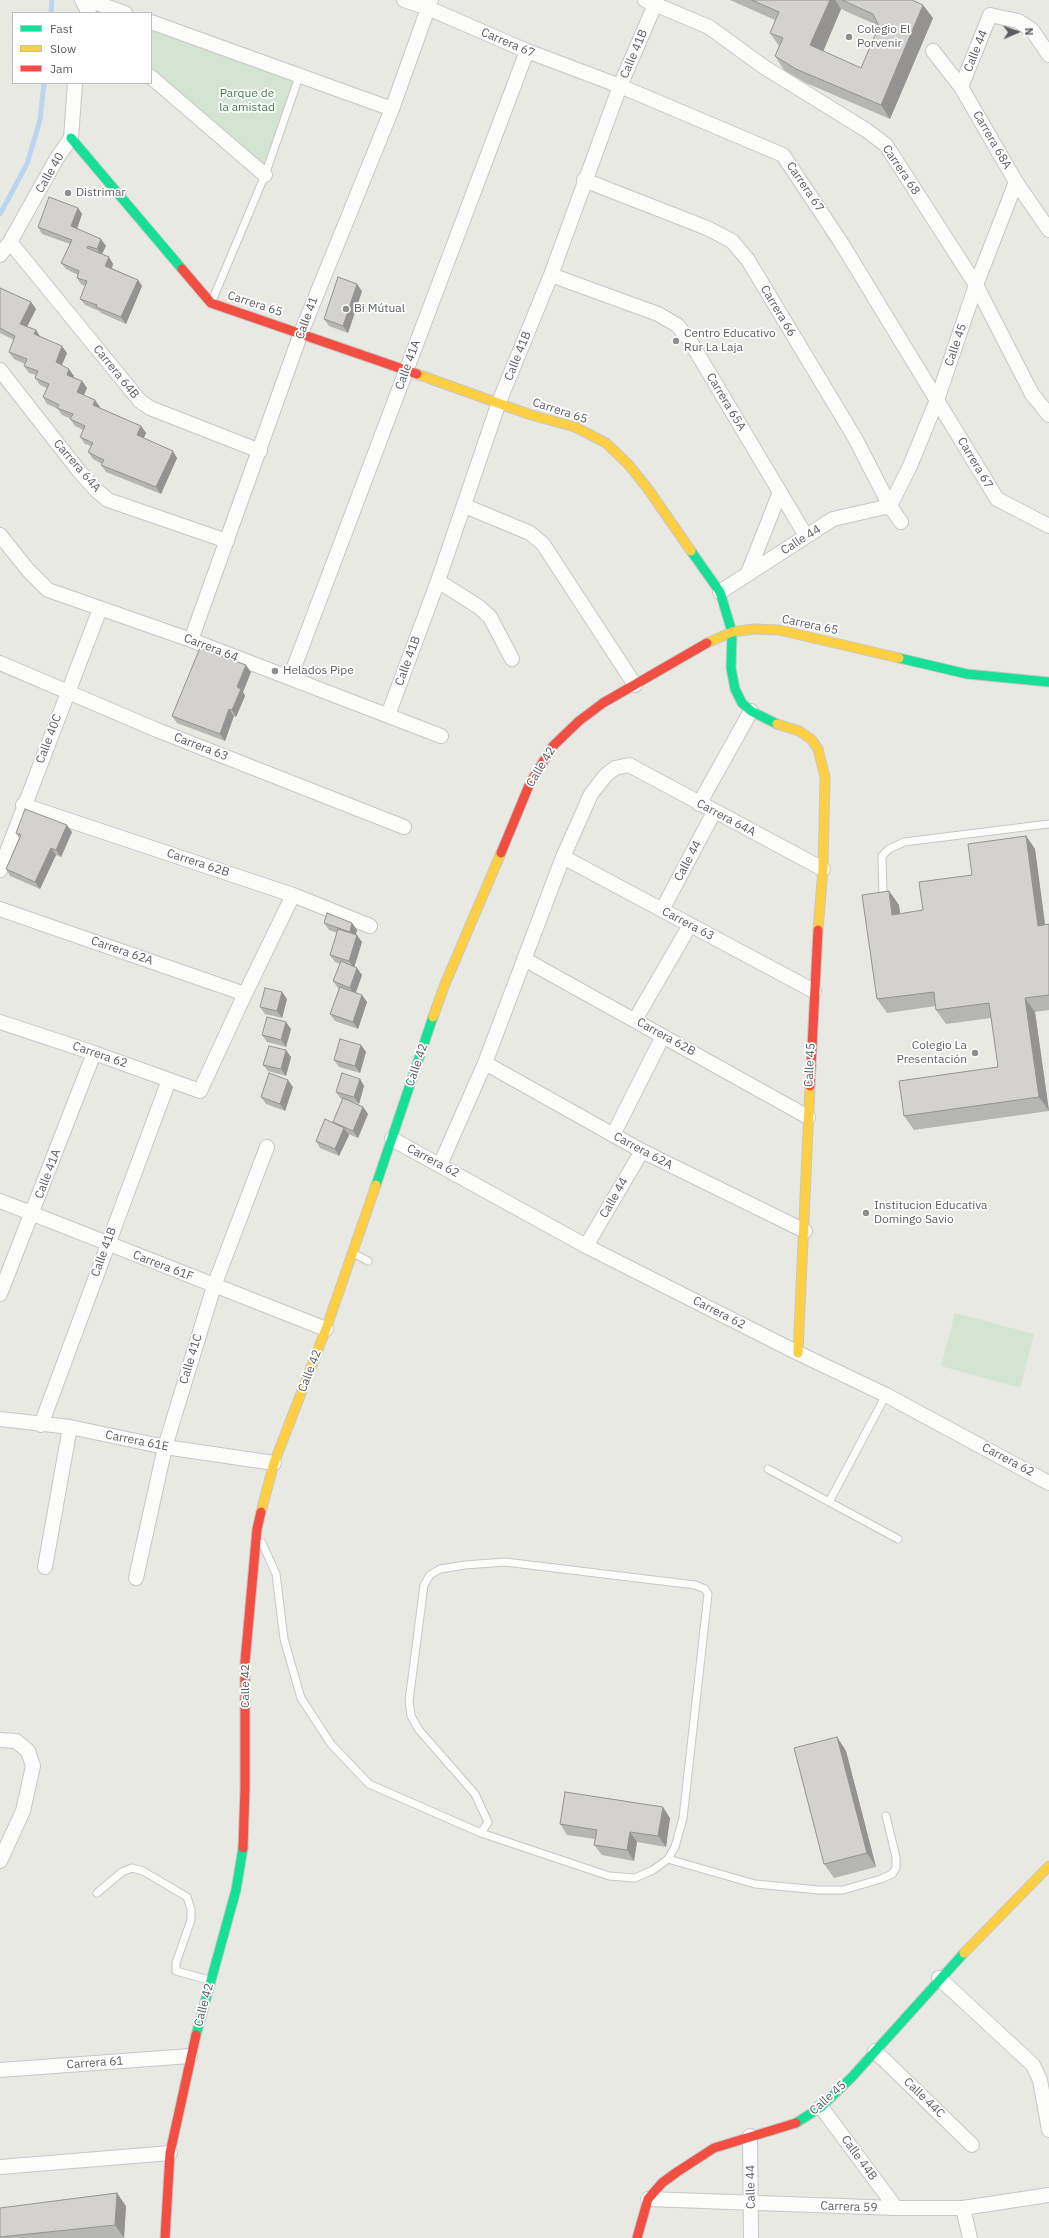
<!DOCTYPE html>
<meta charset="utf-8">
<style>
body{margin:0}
#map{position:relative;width:1049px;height:2238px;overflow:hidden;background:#e9e9e4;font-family:"IBM Plex Sans",sans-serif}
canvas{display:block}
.legend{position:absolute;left:12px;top:12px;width:140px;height:72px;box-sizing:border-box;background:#fff;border:1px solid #bdbec0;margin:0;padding:5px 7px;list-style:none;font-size:12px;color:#5a5d61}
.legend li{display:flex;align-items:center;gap:8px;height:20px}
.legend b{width:20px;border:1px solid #bdbec0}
.north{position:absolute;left:997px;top:12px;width:40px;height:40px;-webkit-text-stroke:3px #fff;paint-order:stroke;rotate:88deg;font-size:11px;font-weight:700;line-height:16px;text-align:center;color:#5a5d61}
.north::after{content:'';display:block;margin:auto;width:14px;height:18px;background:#5a5d61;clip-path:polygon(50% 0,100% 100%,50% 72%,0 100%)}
</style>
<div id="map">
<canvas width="1049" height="2238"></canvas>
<ul class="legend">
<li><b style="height:5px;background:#16e098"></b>Fast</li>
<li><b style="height:5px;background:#ffcf43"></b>Slow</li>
<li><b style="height:5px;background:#f24e42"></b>Jam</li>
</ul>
<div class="north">N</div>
</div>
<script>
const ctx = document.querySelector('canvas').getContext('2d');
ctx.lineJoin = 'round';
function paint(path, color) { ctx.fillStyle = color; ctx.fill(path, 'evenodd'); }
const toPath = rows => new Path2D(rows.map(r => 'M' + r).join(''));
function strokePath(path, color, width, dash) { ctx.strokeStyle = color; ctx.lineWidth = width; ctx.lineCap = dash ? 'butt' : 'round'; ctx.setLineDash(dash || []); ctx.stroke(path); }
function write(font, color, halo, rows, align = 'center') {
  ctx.font = font + ' "IBM Plex Sans",sans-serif'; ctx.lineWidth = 3.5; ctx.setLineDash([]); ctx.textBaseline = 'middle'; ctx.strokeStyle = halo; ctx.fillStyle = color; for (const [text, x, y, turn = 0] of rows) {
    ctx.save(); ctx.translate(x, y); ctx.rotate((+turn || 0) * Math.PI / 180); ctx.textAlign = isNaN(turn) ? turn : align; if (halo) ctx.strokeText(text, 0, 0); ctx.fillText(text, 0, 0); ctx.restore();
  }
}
const green = toPath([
 [151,29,300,74,265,175,151,69],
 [955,1313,1034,1334,1020,1388,941,1366]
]);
const stream = toPath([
 [51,13,52,0],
 [0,214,27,164,40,120,44,83]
]);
const lane = toPath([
 [212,301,265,175,300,74],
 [883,897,882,856,889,849,904,842,1049,824],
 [353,1253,368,1261],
 [768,1469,898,1539],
 [829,1502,886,1395],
 [262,1543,276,1574,284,1639,301,1698,331,1744,369,1784,481,1833,609,1876,635,1878,653,1870,668,1859,675,1847,683,1818,708,1594,705,1589,695,1585,505,1562,465,1565,440,1569,430,1575,424,1585,409,1701,411,1716,419,1730,475,1794,488,1822,481,1833],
 [668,1859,755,1884,819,1890,843,1890,881,1879,892,1874,896,1868,896,1857,886,1816],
 [97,1893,122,1872,132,1868,143,1871,187,1897,191,1909,191,1920,176,1963,176,1971,209,1980]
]);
const street = toPath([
 [82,0,89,13],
 [88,0,125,13],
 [404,0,428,8,527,51,620,86,783,155,842,244,997,499,1049,526],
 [645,0,709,27,764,67,866,130,886,145,976,285,1032,394,1049,415],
 [151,22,392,109],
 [933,51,961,87,1016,182,1049,230],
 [151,77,265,175],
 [961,87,990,15,1018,21,1032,30,1049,55],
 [584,180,707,228,732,241,748,260,855,438,890,506,901,522],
 [10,242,140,401,150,408,260,451],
 [0,255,10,242,57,158,71,138,75,83],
 [551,275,658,314,677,325,690,341,806,536],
 [0,370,79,471,96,490,108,500,227,541],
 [465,506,530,533,543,544,635,685],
 [0,535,28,570,48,590,191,640,441,736],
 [748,573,780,492],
 [438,581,479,607,490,617,512,659],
 [720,592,833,519,890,506,910,466,937,400,976,285,1016,182],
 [191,640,301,333,392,109,431,0],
 [0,663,157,730,404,827],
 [290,678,527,51],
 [388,715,438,581,499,402,551,275,620,86,657,0],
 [699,804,751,711],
 [23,805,293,895,370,926],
 [563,857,814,991],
 [0,870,100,609],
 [0,909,245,994],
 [662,910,714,812],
 [524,959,808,1117],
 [635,1020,690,925],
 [0,1022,94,1053,200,1091,245,994,293,895],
 [485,1063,642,1151,805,1231],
 [613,1135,663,1036],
 [392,1139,586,1246,798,1353,886,1395,1049,1483],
 [440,1165,485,1063,563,857,591,794,606,775,615,768,629,765,823,869],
 [0,1201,326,1329],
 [586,1246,642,1151],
 [0,1294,94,1053],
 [0,1419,70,1427,165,1447,274,1463],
 [41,1425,169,1080],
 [45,1567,70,1427],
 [136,1578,165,1447,214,1286,267,1147],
 [0,1740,16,1741,28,1751,33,1766,23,1811,0,1861],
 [939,1978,1033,2065,1040,2080,1049,2130],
 [875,2051,972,2145],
 [0,2070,190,2056],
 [821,2107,896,2208],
 [750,2136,751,2238],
 [0,2167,170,2153],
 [648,2199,896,2208,963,2208,1049,2195],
 [963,2208,970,2238]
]);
const fast = toPath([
 [71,138,182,269],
 [691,551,720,592,732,632,731,668,735,689,742,703,751,711,777,724],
 [899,658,967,674,1049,682],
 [376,1185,433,1017],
 [196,2035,236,1890,243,1848],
 [796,2123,821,2107,852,2077,964,1953]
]);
const slow = toPath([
 [417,374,531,415,575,427,606,443,628,464,648,489,691,551],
 [707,643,732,632,754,629,779,630,899,658],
 [777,724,799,731,811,739,818,749,825,777,823,869,818,930],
 [433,1017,445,984,501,853],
 [798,1353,810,1086],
 [261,1512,274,1463,326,1329,376,1185],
 [964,1953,1049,1866]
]);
const jam = toPath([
 [182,269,211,303,417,374],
 [501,853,530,783,553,746,579,721,603,703,707,643],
 [810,1086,818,930],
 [243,1848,245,1788,245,1662,257,1529,261,1512],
 [165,2238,170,2153,196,2035],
 [637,2238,648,2199,662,2183,677,2172,714,2148,796,2123]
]);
const wall = toPath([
 [730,0,912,0,933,18,890,119,806,83,784,70,775,56,779,46,770,33,775,20],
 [841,9,879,26,861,68,823,51],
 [78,208,82,214,77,228,106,246,102,254,109,257,113,264,112,268,138,280,142,286,126,324,101,313,99,311,85,305,80,299,85,286,81,284,77,278,78,275,66,269,61,263,70,244,42,234,38,227],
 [0,288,31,302,36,309,27,326,36,330,40,336,67,353,62,365,74,376,73,377,82,381,87,388,84,395,100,407,100,408,141,426,146,433,143,438,177,458,161,494,106,472,101,465,102,464,93,459,88,452,91,446,85,444,80,437,83,430,75,426,70,419,71,419,62,415,58,409,47,404,43,397,47,388,40,385,35,378,36,375,29,373,24,366,25,364,14,359,9,352,14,340,0,333],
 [362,291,348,333,329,326,324,319],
 [251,672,243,692,245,696,236,717,234,716,225,741,177,723,172,716],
 [72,832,61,857,56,855,40,889,10,876,6,869,19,838,16,833],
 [1026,836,1035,849,1045,925,1049,924,1049,1010,1035,1012,1049,1111,914,1130,904,1116,998,1067,991,1018,946,1024,936,1010,936,1006,887,1013,877,999,889,891,899,905,900,914,923,910],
 [324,923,352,923,357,930,356,935,362,942,354,967,362,975,356,992,367,1002,358,1029,335,1021,330,1014,339,988,338,988,333,981,340,964,335,962,330,955,337,933,329,930],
 [287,999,282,1018,265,1014,260,1007],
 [291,1029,286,1047,267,1042,262,1035],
 [361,1045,366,1052,360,1073,339,1067,334,1060],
 [286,1050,291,1057,286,1076,268,1071,263,1065],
 [360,1079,364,1086,359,1104,352,1102,363,1107,368,1114,358,1138,348,1134,349,1135,339,1156,320,1148,316,1141,333,1123,343,1099,341,1099,336,1092],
 [293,1087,285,1111,266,1104,261,1097],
 [837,1737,846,1751,876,1867,834,1878,824,1864],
 [670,1818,666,1847,637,1842,634,1861,602,1855,594,1845,595,1839,567,1835,560,1824],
 [126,2206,124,2238,0,2238,0,2208]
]);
const shadedWall = toPath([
 [830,0,835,0,841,9,820,59,810,45],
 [923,5,933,18,890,119,881,105],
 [78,208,82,214,76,232,71,226],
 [101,239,106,246,101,256,97,249],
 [109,257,113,264,110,272,105,266],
 [138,280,142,286,126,324,121,317],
 [357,284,362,291,348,333,343,326],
 [31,302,36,309,25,331,20,324],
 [36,330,40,337,34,334],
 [62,346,67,353,60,369,56,362],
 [69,369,74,376,71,381,67,375],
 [82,381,87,388,82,399,77,392],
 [95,400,100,407,98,412,93,405],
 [141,426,146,433,142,442,137,435],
 [173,451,177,458,161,494,156,487],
 [246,665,251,672,243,692,245,696,236,717,232,710,237,687],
 [229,709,234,716,225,741,220,734],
 [67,825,72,832,61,857,56,850],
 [1026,836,1035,849,1047,939,1038,926],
 [51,848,56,855,40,889,35,882],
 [889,891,899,905,902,928,892,915],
 [352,923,357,930,354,939,350,932],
 [357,935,362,942,354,968,349,961],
 [357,968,362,975,355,995,350,988],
 [282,992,287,999,282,1018,277,1011],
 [362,995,367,1002,358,1029,353,1022],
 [1025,998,1035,1012,1049,1111,1039,1097],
 [286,1022,291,1029,286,1047,281,1040],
 [361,1045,366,1052,360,1073,355,1066],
 [286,1050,291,1057,286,1076,281,1069],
 [360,1079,364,1086,359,1104,354,1097],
 [288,1080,293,1087,285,1111,280,1104],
 [363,1107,368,1114,358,1138,353,1131],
 [344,1128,349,1135,339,1156,335,1149],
 [837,1737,846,1751,876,1867,867,1853],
 [663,1807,670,1818,666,1847,658,1836],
 [630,1832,637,1842,634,1861,627,1850],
 [117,2193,126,2206,124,2238,115,2225]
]);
const building = toPath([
 [752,0,830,0,810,45,861,68,879,26,873,14,842,0,912,0,923,5,881,105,796,69,775,56,783,38,770,33,779,12,752,0],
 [49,197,78,208,71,226,101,239,97,249,88,246,87,248,109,257,105,266,138,280,121,317,96,307,97,305,80,299,87,281,77,278,79,271,61,263,72,240,38,227,49,197],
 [338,277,357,284,343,326,324,319,338,277],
 [0,288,31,302,20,324,36,330,34,334,62,346,56,362,69,369,67,375,82,381,77,392,95,400,93,405,141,426,137,435,173,451,156,487,101,465,104,460,88,452,93,443,80,437,85,426,70,419,73,414,57,408,59,405,43,397,49,384,35,378,38,371,24,366,27,359,9,352,15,336,0,328,0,288],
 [200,648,246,665,237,687,241,689,232,710,229,709,220,734,172,716,200,648],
 [25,809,67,825,56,850,51,848,35,882,6,869,21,835,16,833,25,809],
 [1026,836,1038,926,1049,924,1049,995,1025,998,1039,1097,904,1116,899,1081,998,1067,989,1003,936,1010,934,992,877,999,862,895,889,891,892,915,923,910,919,882,972,875,968,844,1026,836],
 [327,913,352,923,350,932,324,923,327,913],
 [338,929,357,935,349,961,330,955,338,929],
 [341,961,357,968,350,988,333,981,341,961],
 [340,987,362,995,353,1022,330,1014,340,987],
 [265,988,282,992,277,1011,260,1007,265,988],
 [267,1017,286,1022,281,1040,262,1035,267,1017],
 [340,1039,361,1045,355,1066,334,1060,340,1039],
 [269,1046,286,1050,281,1069,263,1065,269,1046],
 [269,1073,288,1080,280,1104,261,1097,269,1073],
 [342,1073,360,1079,354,1097,336,1092,342,1073],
 [343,1098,363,1107,353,1131,333,1122,343,1098],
 [325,1119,344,1128,335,1149,316,1141,325,1119],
 [837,1737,867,1853,824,1864,794,1748,837,1737],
 [565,1792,663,1807,658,1836,630,1832,627,1850,594,1845,597,1830,560,1824,565,1792],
 [117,2193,115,2225,0,2237,0,2208,117,2193]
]);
const markers = [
 [849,37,4,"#8c8e8f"],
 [68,193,4,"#8c8e8f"],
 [346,309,4,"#8c8e8f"],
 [676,341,4,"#8c8e8f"],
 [275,671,4,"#8c8e8f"],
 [975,1053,4,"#8c8e8f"],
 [866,1213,4,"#8c8e8f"]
];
const poiNames = [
 ["Colegio El",857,30],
 ["Porvenir",857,44],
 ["Distrimar",76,193],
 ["Bi Mútual",354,309],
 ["Centro Educativo",684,334],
 ["Rur La Laja",684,348],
 ["Helados Pipe",283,671],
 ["Colegio La",967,1046,"right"],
 ["Presentación",967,1060,"right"],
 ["Institucion Educativa",874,1206],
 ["Domingo Savio",874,1220]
];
const streetNames = [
 ["Carrera 67",508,43,23],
 ["Calle 44",976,51,-68],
 ["Calle 41B",634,54,-67],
 ["Carrera 68A",992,140,60],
 ["Carrera 68",901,170,56],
 ["Calle 40",50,173,-60],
 ["Carrera 67",805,187,56],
 ["Carrera 65",255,304,18],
 ["Carrera 66",778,311,59],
 ["Calle 41",307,318,-70],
 ["Calle 45",956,345,-71],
 ["Calle 41B",518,356,-68],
 ["Calle 41A",408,365,-70],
 ["Carrera 64B",116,372,51],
 ["Carrera 65A",726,402,59],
 ["Carrera 65",560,411,18],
 ["Carrera 67",975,463,59],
 ["Carrera 64A",77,466,49],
 ["Calle 44",801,540,-32],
 ["Carrera 65",810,625,12],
 ["Carrera 64",211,648,21],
 ["Calle 41B",408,661,-70],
 ["Calle 40C",49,739,-69],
 ["Carrera 63",201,747,21],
 ["Calle 42",541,767,-59],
 ["Carrera 64A",726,818,28],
 ["Calle 44",688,861,-62],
 ["Carrera 62B",198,863,18],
 ["Carrera 63",688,924,28],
 ["Carrera 62A",122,951,19],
 ["Carrera 62B",666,1037,29],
 ["Carrera 62",100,1055,19],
 ["Calle 42",417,1065,-71],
 ["Calle 45",810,1065,-87],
 ["Carrera 62A",643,1151,28],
 ["Carrera 62",433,1161,28],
 ["Calle 41A",48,1174,-69],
 ["Calle 44",614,1198,-60],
 ["Calle 41B",104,1252,-70],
 ["Carrera 61F",163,1266,21],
 ["Carrera 62",719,1313,27],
 ["Calle 41C",191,1359,-73],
 ["Calle 42",310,1371,-69],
 ["Carrera 61E",137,1441,11],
 ["Carrera 62",1008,1460,28],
 ["Calle 42",246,1686,-90],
 ["Calle 42",204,2005,-75],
 ["Carrera 61",95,2063,-4],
 ["Calle 45",828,2098,-42],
 ["Calle 44C",924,2098,44],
 ["Calle 44B",859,2158,54],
 ["Calle 44",751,2187,-91],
 ["Carrera 59",849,2207,2]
];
const parkNames = [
 ["Parque de",247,94],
 ["la amistad",247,108]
];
paint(green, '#d3e4d2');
strokePath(stream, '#bcd5ef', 5);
strokePath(lane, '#c6c7c6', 9);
strokePath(street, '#c6c7c6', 16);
strokePath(fast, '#c7c7c7', 11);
strokePath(slow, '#c7c7c7', 11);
strokePath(jam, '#c7c7c7', 11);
strokePath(lane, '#fcfcfb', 7);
strokePath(street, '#fcfcfb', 14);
strokePath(fast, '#16e098', 9);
strokePath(slow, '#ffcf43', 9);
strokePath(jam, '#f24e42', 9);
paint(wall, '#b5b5b2');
paint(shadedWall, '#949391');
paint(building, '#d3d2cf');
strokePath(building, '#949391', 1);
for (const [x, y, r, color] of markers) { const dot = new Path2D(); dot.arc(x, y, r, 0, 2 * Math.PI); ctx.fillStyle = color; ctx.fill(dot); strokePath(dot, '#fff', 1.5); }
write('12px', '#5a5d61', '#fff', poiNames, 'left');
write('12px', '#5a5d61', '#fff', streetNames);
write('12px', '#3e7c46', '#fff', parkNames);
</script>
